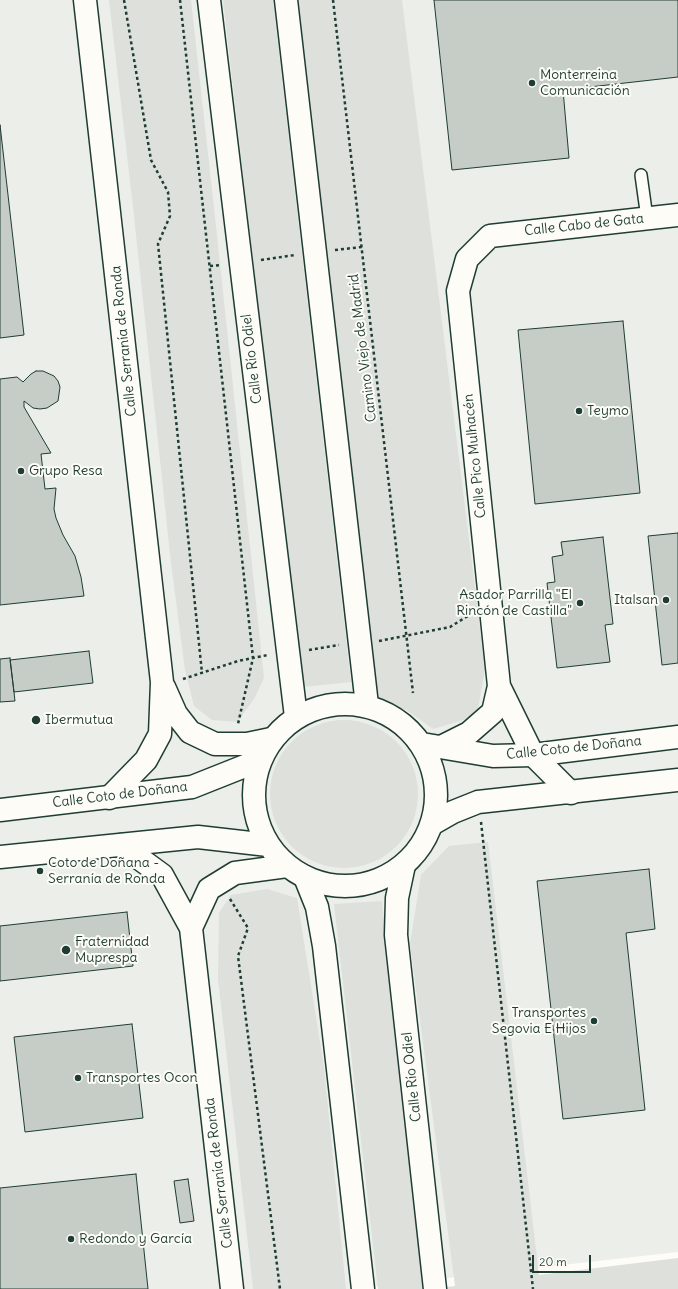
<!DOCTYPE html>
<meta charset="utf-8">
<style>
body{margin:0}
#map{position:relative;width:678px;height:1289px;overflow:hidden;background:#fdfcf7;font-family:Delius,sans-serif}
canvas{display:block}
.scale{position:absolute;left:532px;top:1255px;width:59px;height:18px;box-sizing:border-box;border:2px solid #1f3d34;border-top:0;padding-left:5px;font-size:12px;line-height:14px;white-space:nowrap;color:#1f3d34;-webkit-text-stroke:3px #fdfcf7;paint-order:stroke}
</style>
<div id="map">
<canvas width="678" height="1289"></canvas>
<div class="scale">20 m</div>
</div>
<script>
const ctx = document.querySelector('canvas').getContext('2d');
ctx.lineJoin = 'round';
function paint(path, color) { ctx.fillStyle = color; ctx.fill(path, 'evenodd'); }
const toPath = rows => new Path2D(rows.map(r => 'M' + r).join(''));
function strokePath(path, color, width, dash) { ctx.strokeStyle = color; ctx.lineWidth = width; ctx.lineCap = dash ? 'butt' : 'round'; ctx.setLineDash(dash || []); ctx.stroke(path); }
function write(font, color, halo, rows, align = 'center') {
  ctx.font = font + ' Delius,sans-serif'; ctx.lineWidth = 4; ctx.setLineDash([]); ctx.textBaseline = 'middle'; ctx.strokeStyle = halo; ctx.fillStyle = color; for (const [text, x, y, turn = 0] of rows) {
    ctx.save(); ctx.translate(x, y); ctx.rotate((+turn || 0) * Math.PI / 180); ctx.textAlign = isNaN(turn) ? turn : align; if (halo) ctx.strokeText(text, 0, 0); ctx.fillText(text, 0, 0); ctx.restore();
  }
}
const built = toPath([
 [0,0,678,0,678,1252,349,1289,0,1289]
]);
const green = toPath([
 [109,0,191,0,216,226,264,678,254,699,237,722,212,720,194,706,185,670,171,563,133,207],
 [223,0,273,0,351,682,302,687],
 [295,0,402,0,485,668,477,716,433,729,408,711,376,696],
 '270 794a74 74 0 1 1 148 0a74 74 0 1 1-148 0Z',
 [488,842,539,1275,678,1258,678,1289,429,1289,455,1286,410,944,421,875,449,846],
 [267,889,297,898,324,1067,346,1289,253,1289,218,979,219,913,231,895],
 [382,901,424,1289,378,1289,334,904]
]);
const building = toPath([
 [434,0,678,0,678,77,563,90,569,158,452,170,434,0],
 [0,125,24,335,0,338,0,125],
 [623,321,640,493,535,504,518,330,623,321],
 [36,371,43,371,54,376,58,381,60,387,58,401,47,408,40,409,33,408,24,401,24,407,51,453,41,454,45,489,56,488,54,509,56,518,63,535,75,556,81,577,84,596,0,605,0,379,17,377,23,382,31,374,36,371],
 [678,533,678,663,662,665,648,536,678,533],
 [603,537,613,624,605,625,610,662,557,668,547,583,555,582,552,557,563,555,561,542,603,537],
 [89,651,93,683,14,692,10,660,89,651],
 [10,658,15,701,0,702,0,659,10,658],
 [649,869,655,929,626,933,645,1110,563,1119,537,881,649,869],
 [127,912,133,966,0,981,0,926,127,912],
 [132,1024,143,1118,25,1132,14,1037,132,1024],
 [136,1174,148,1289,0,1289,0,1188,136,1174],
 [188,1179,194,1221,180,1223,174,1181,188,1179]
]);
const path = toPath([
 [124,0,151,160,168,192,170,216,158,244,202,673],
 [180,0,253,658,238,724],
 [333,0,413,693],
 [335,250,362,247],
 [261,260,295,255],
 [210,266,221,265],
 [379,641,450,627,471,614],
 [309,650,339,645],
 [183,679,238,661,268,655],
 [481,822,533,1289],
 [230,899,248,928,238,956,280,1289]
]);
const service = toPath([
 [641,175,647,218]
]);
const minor = toPath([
 [85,0,162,682,160,734,146,760,109,798],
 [499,686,533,755,571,793],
 [164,687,176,714,190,732,215,744,247,744,271,739],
 [441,747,469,733,493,712,499,686,458,291,467,259,490,236,678,215],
 [121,845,162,875,191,928,232,1289],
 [404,865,397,898,396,935,435,1289],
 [305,877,317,907,324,946,363,1289],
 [191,928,209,889,235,873,287,866]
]);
const tertiary = toPath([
 [209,0,296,717],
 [286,0,367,705],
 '254 795a91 91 0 1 1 182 0a91 91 0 1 1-182 0Z',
 [422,744,493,756,533,755,678,737],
 [0,810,192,787,260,760],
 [432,824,453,812,478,802,678,780],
 [0,857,198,837,268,845]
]);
const markers = [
 [532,83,4,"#1f3d34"],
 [579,411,4,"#1f3d34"],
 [21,471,4,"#1f3d34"],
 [666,600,4,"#1f3d34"],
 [580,603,4,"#1f3d34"],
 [36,720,5,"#1f3d34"],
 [40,871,4,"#1f3d34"],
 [66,950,5,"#1f3d34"],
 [594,1021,4,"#1f3d34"],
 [78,1078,4,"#1f3d34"],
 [71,1239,4,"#1f3d34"]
];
const poiNames = [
 ["Monterreina",540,75],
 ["Comunicación",540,91],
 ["Teymo",587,411],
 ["Grupo Resa",29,471],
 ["Asador Parrilla \"El",572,595,"right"],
 ["Rincón de Castilla\"",572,611,"right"],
 ["Italsan",658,600,"right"],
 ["Ibermutua",45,720],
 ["Coto de Doñana -",48,863],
 ["Serranía de Ronda",48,879],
 ["Fraternidad",75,942],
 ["Muprespa",75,958],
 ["Transportes",586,1013,"right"],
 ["Segovia E Hijos",586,1029,"right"],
 ["Transportes Ocon",86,1078],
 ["Redondo y García",79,1239]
];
const streetNames = [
 ["Calle Cabo de Gata",584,225,-6],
 ["Calle Serranía de Ronda",124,341,-96],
 ["Camino Viejo de Madrid",363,348,-97],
 ["Calle Río Odiel",252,359,-97],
 ["Calle Pico Mulhacén",475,456,-96],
 ["Calle Coto de Doñana",574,748,-6],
 ["Calle Coto de Doñana",120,795,-7],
 ["Calle Río Odiel",412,1077,-96],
 ["Calle Serranía de Ronda",219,1173,-97]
];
paint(built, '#eceee9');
paint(green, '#dde0db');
paint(building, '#c6cdc7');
strokePath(building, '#1f3d34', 1);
strokePath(service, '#1f3d34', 14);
strokePath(minor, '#1f3d34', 25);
strokePath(tertiary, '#1f3d34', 25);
strokePath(path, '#1f3d34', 2.5, [3, 3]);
strokePath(service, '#fdfcf7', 11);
strokePath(minor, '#fdfcf7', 22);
strokePath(tertiary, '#fdfcf7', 22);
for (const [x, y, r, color] of markers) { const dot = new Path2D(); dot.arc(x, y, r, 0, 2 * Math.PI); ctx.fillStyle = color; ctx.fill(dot); strokePath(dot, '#fdfcf7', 1.5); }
write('14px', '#1f3d34', '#fdfcf7', poiNames, 'left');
write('14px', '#1f3d34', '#fdfcf7', streetNames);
</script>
